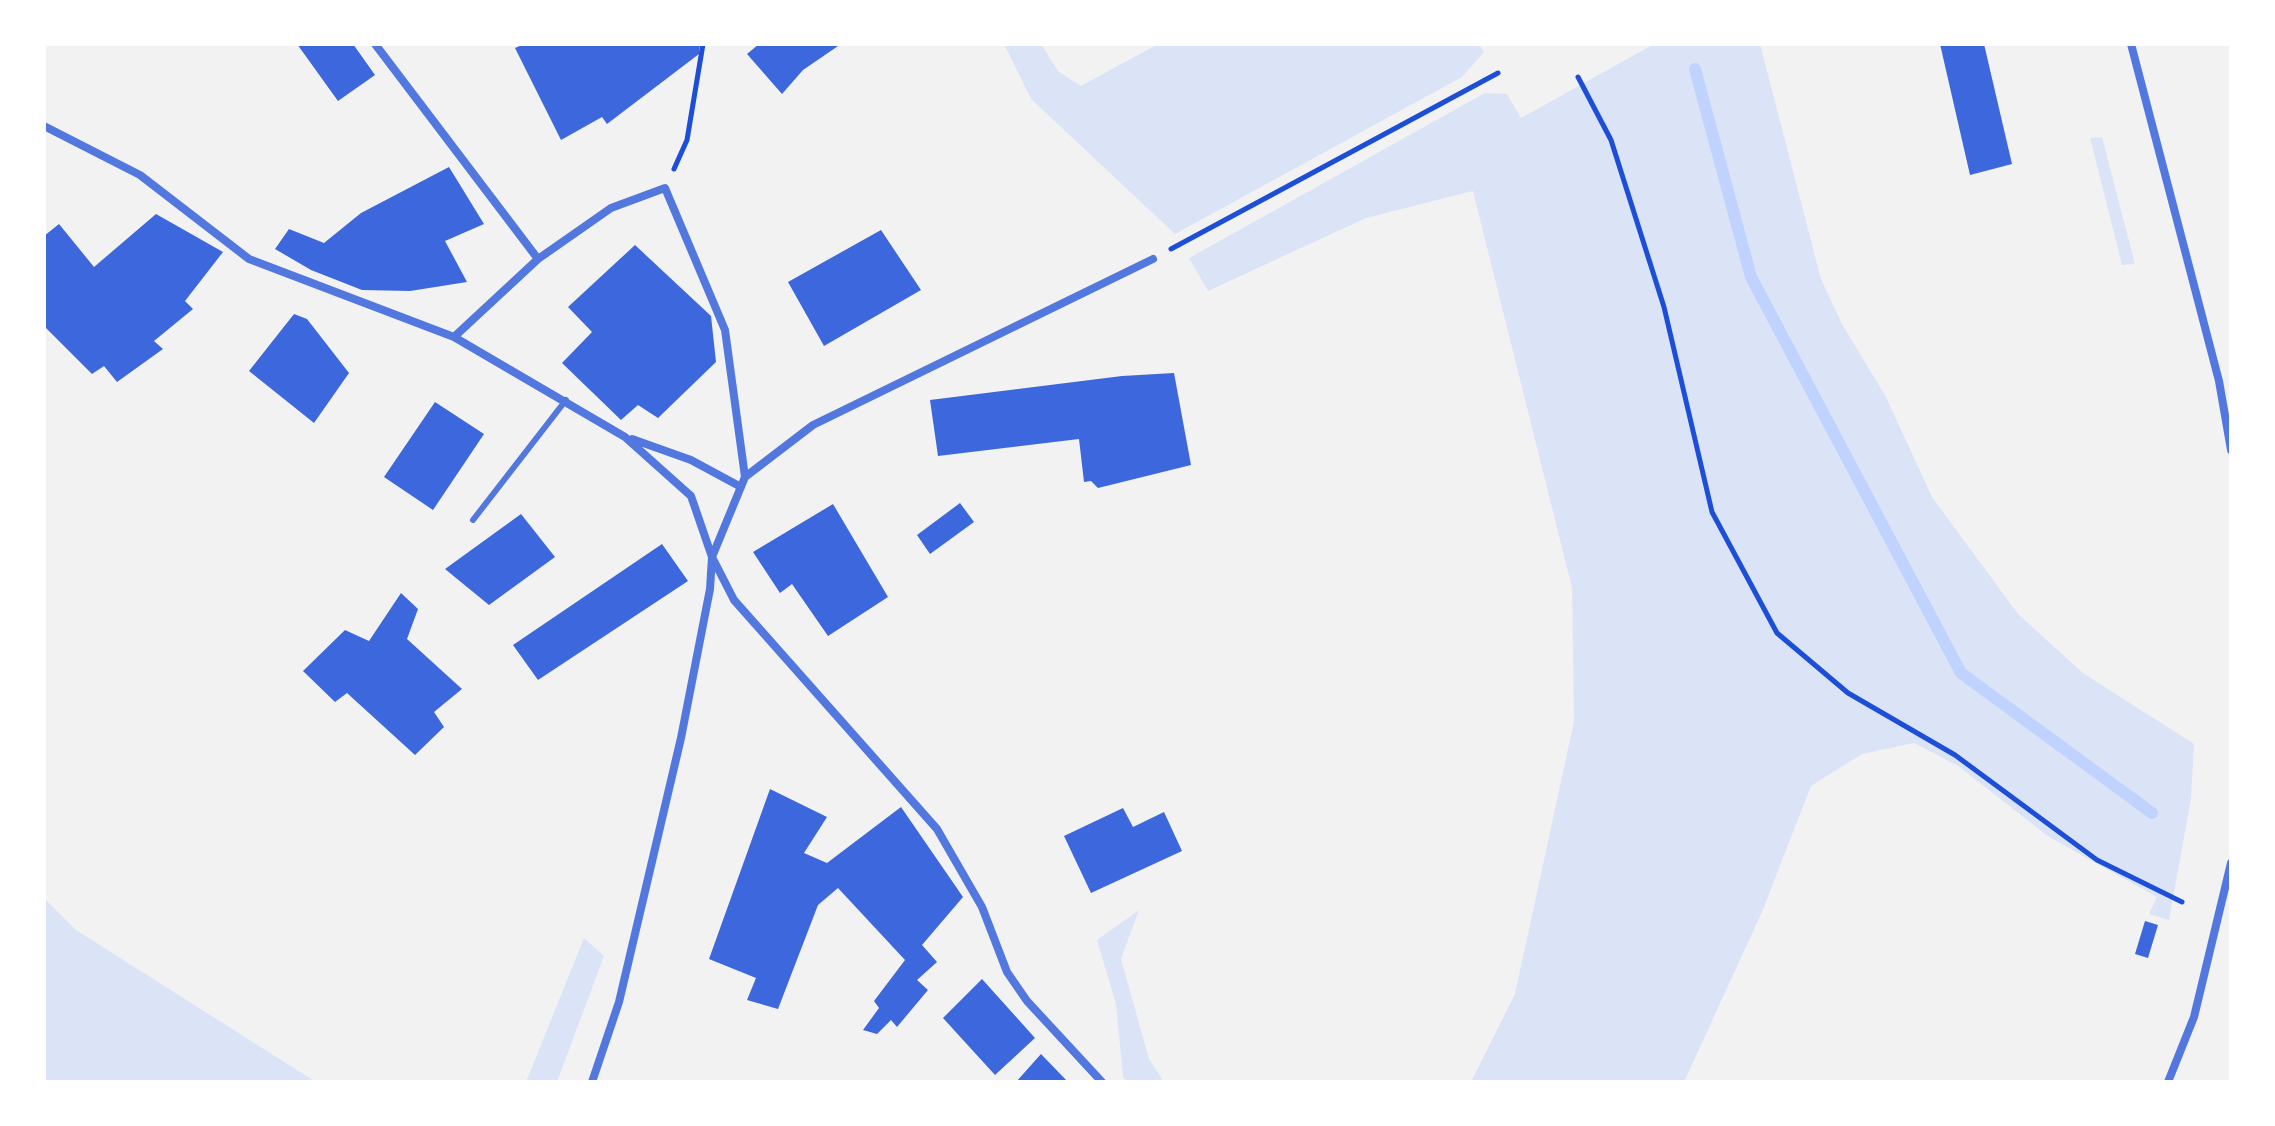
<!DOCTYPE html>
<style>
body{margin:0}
#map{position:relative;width:2275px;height:1126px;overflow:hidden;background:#f2f2f2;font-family:"Nunito Sans",sans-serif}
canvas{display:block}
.frame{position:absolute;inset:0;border:46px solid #fff;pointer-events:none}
</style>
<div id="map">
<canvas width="2275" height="1126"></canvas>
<div class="frame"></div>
</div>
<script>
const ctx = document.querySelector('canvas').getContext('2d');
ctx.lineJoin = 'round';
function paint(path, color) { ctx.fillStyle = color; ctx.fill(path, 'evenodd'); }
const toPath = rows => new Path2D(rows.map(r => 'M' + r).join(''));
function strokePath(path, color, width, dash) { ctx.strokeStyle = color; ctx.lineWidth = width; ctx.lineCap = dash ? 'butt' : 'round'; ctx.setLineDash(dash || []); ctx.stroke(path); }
const green = toPath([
 [1004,44,1041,44,1058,71,1081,86,1158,44,1479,44,1484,52,1462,77,1175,234,1031,99],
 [1654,44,1760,44,1821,279,1842,324,1886,397,1932,497,2018,614,2083,673,2194,744,2191,799,2169,920,2149,914,2157,897,2049,837,1958,766,1914,743,1862,754,1811,786,1762,912,1684,1082,1471,1082,1515,994,1574,721,1572,588,1473,191,1366,218,1208,291,1189,258,1485,93,1507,94,1521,118],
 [2102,137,2135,264,2122,265,2090,138],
 [44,898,76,930,316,1082,44,1082],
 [1139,910,1121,959,1149,1059,1164,1082,1128,1082,1123,1077,1116,1004,1097,940],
 [584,938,604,956,557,1082,526,1082]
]);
const stream = toPath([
 [1695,69,1751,277,1961,673,2152,813]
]);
const building = toPath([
 [297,44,353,44,375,75,338,101],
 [524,44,700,44,699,54,607,124,602,117,561,140,515,48],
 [759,44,841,44,803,70,782,94,747,54],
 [1940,44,1984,44,2012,164,1970,175],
 [449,167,484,224,445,241,467,282,410,291,362,290,311,270,275,249,289,229,324,243,361,213],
 [156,214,223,252,185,301,193,309,154,341,163,349,117,382,104,366,92,374,44,326,44,236,59,224,94,267],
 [881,230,921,290,824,346,788,282],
 [635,245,711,316,716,362,658,418,638,405,621,420,562,363,592,332,568,307],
 [294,314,307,319,349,373,314,423,249,371],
 [1174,373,1191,465,1098,488,1091,481,1084,482,1079,439,938,456,930,400,1122,376],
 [435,402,484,434,433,510,384,477],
 [960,503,974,522,930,554,917,535],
 [833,504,888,597,828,636,792,584,780,593,753,552],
 [521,514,555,557,489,605,445,569],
 [662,544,688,581,538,680,513,645],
 [401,593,418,609,407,639,462,689,434,712,444,727,415,755,347,693,335,702,303,671,345,630,369,641],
 [770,789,827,817,804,853,827,863,901,807,963,897,922,945,937,962,917,980,928,990,897,1027,891,1020,877,1034,863,1030,879,1008,874,1001,905,960,838,888,818,905,778,1009,747,1000,756,978,709,959],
 [1123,808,1133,827,1164,812,1182,851,1091,893,1064,836],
 [2145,921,2158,925,2148,958,2135,954],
 [982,979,1035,1038,995,1075,943,1018],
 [1041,1054,1068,1082,1016,1082]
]);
const path = toPath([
 [1578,77,1611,140,1664,307,1712,512,1777,633,1848,693,1955,755,2097,860,2182,902],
 [674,169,687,140,703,44],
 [1171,249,1498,73]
]);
const service = toPath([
 [473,520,566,400]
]);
const minor = toPath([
 [375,44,538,259],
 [2131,44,2219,381,2231,450],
 [44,126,140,175,249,259,454,337,625,437,691,496,712,557,734,600,937,829,982,907,1007,972,1027,1001,1102,1082],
 [454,337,538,259,611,208,665,188,725,330,745,477],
 [632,439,691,460,741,487],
 [592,1082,619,1002,681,738,710,589,712,557,745,477,813,425,1153,259],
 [2168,1082,2194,1017,2231,863]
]);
paint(green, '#dbe4f7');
strokePath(stream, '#bfd3fe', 12);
paint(building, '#3d67dc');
strokePath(path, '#1d4ed8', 5);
strokePath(service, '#5277de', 6);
strokePath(minor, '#5277de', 8);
</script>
